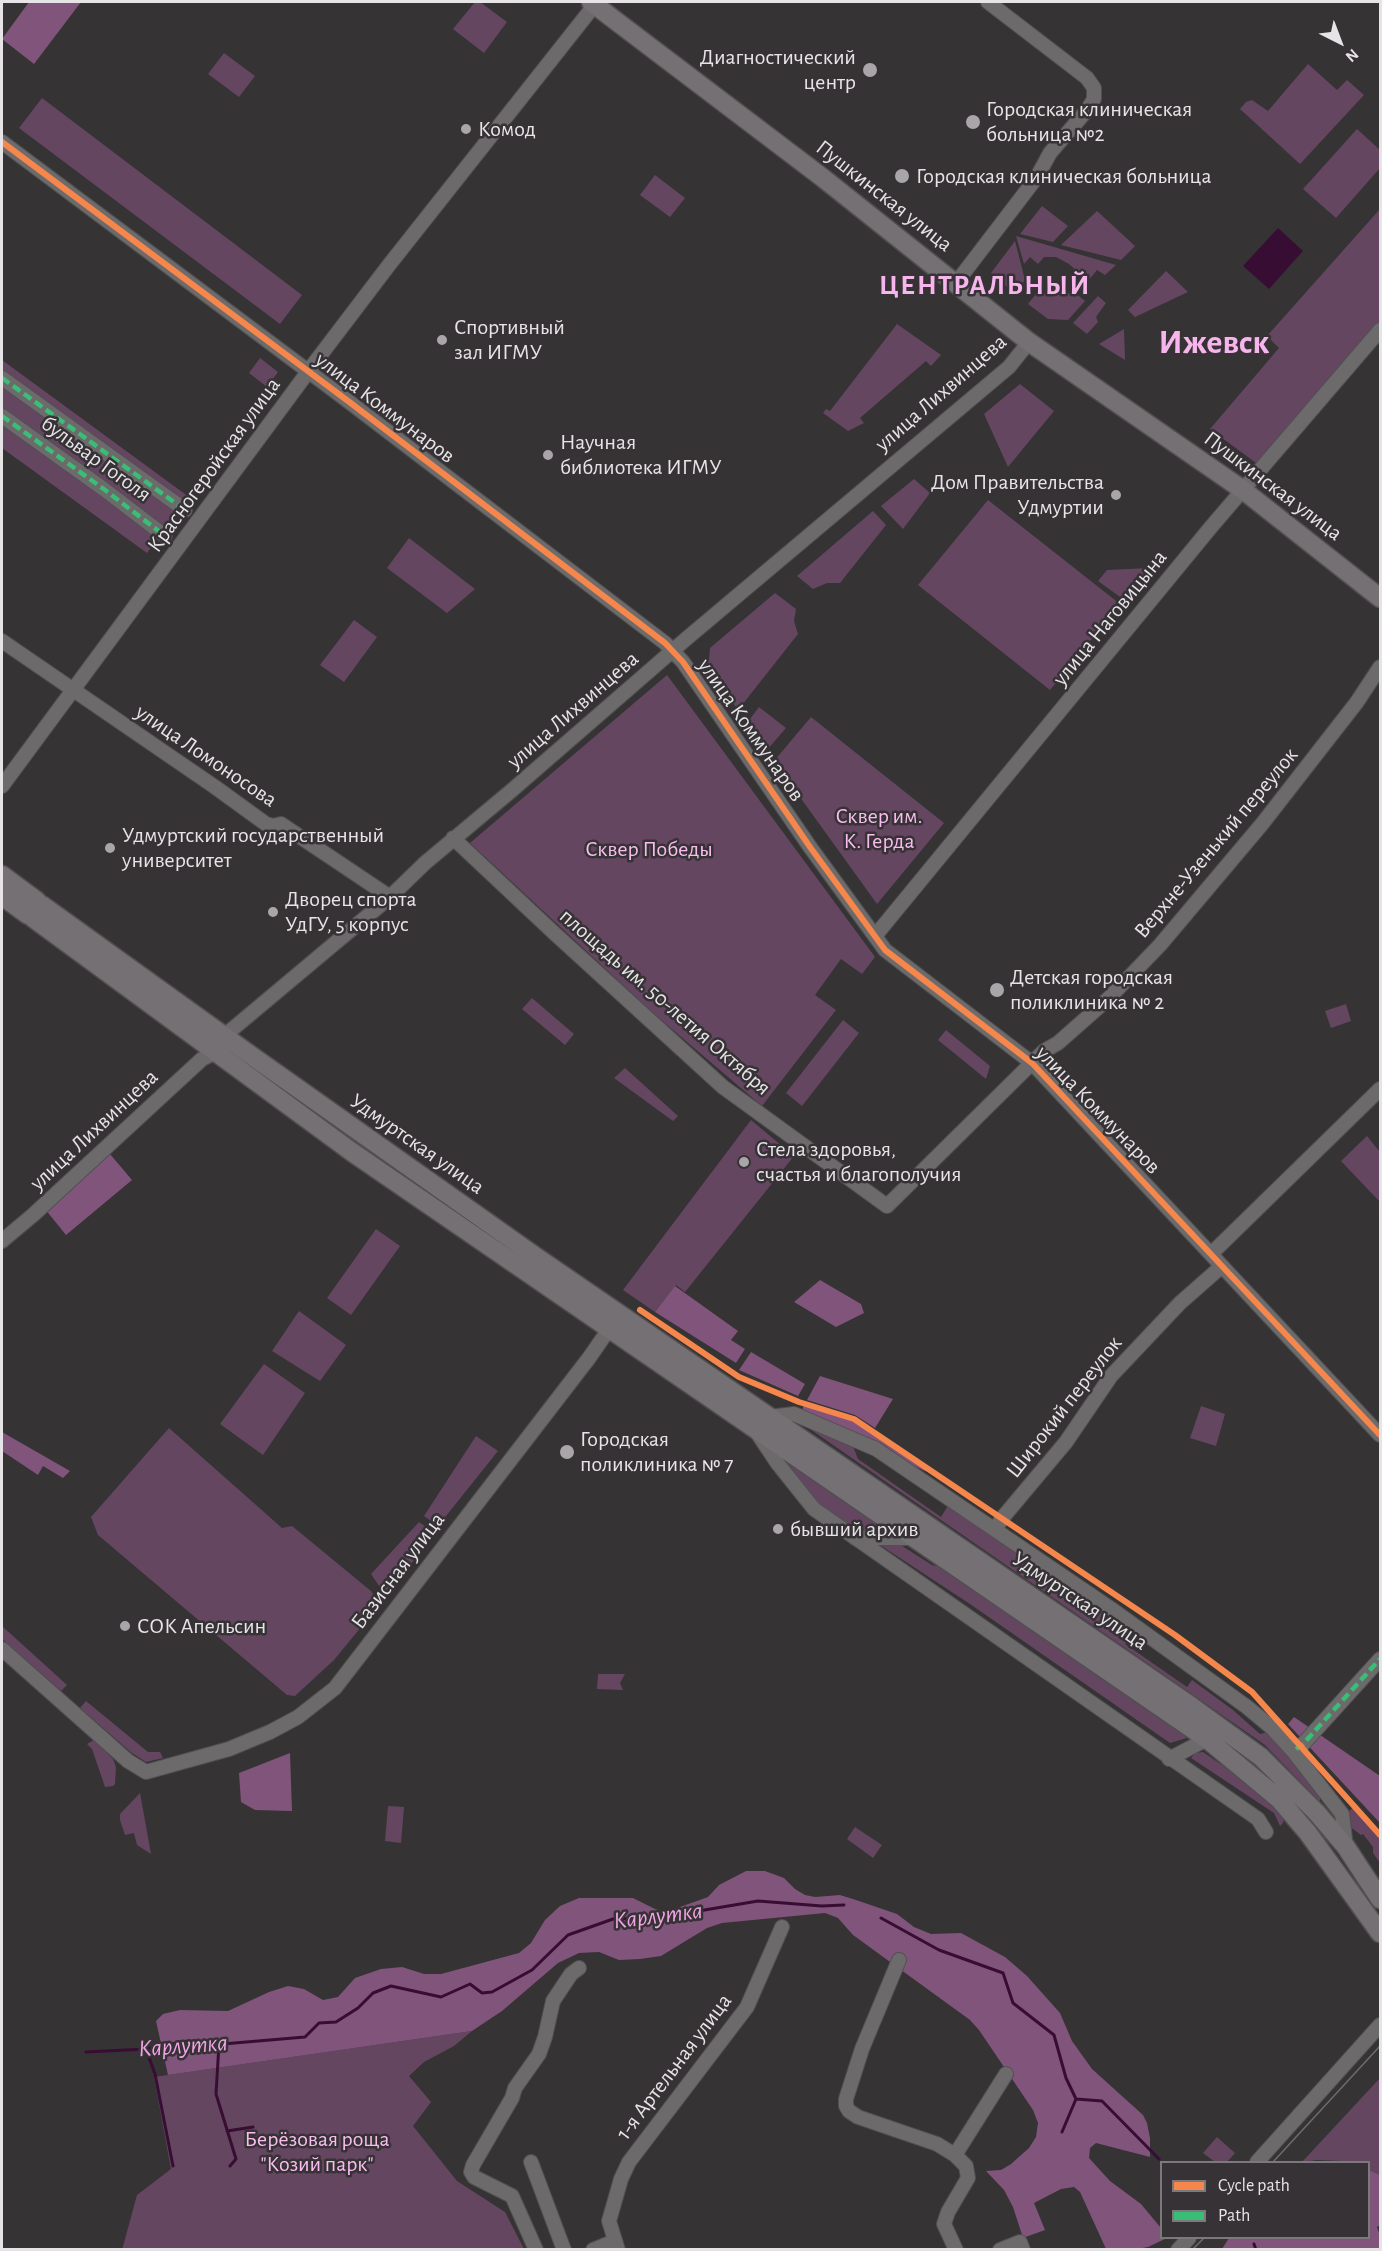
<!DOCTYPE html>
<meta charset="utf-8">
<style>
body{margin:0}
#map{position:relative;width:1382px;height:2251px;overflow:hidden;background:#353334;font-family:"Alegreya Sans",sans-serif}
canvas{display:block}
.frame{position:absolute;inset:0;border:3px solid #e6e4e6;pointer-events:none}
.legend{position:absolute;left:1160px;top:2161px;width:210px;height:78px;box-sizing:border-box;background:#363235;border:2px solid #7c797c;margin:0;padding:8px 10px;list-style:none;font-size:18px;color:#e6e4e6}
.legend li{display:flex;align-items:center;gap:12px;height:30px}
.legend b{width:30px;border:2px solid #7c797c}
.north{position:absolute;left:1310px;top:12px;width:60px;height:60px;-webkit-text-stroke:4px #363235;paint-order:stroke;rotate:138deg;font-size:16px;font-weight:700;line-height:24px;text-align:center;color:#e6e4e6}
.north::after{content:'';display:block;margin:auto;width:21px;height:27px;background:#e6e4e6;clip-path:polygon(50% 0,100% 100%,50% 72%,0 100%)}
</style>
<div id="map">
<canvas width="1382" height="2251"></canvas>
<div class="frame"></div>
<ul class="legend">
<li><b style="height:8px;background:#f5874c"></b>Cycle path</li>
<li><b style="height:8px;background:#3abd76"></b>Path</li>
</ul>
<div class="north">N</div>
</div>
<script>
const ctx = document.querySelector('canvas').getContext('2d');
ctx.lineJoin = 'round';
function paint(path, color) { ctx.fillStyle = color; ctx.fill(path, 'evenodd'); }
const toPath = rows => new Path2D(rows.map(r => 'M' + r).join(''));
function strokePath(path, color, width, dash) { ctx.strokeStyle = color; ctx.lineWidth = width; ctx.lineCap = dash ? 'butt' : 'round'; ctx.setLineDash(dash || []); ctx.stroke(path); }
function write(font, color, halo, rows, align = 'center') {
  ctx.font = font + ' "Alegreya Sans",sans-serif'; ctx.lineWidth = 5; ctx.setLineDash([]); ctx.textBaseline = 'middle'; ctx.strokeStyle = halo; ctx.fillStyle = color; for (const [text, x, y, turn = 0] of rows) {
    ctx.save(); ctx.translate(x, y); ctx.rotate((+turn || 0) * Math.PI / 180); ctx.textAlign = isNaN(turn) ? turn : align; if (halo) ctx.strokeText(text, 0, 0); ctx.fillText(text, 0, 0); ctx.restore();
  }
}
const green = toPath([
 [475,2,480,2,507,22,484,53,453,29],
 [224,53,255,76,239,97,208,74],
 [1308,64,1337,90,1347,80,1364,95,1300,164,1240,109,1246,102,1252,100,1268,111],
 [42,98,302,295,280,324,19,128],
 [1357,129,1380,150,1380,168,1336,218,1303,189],
 [655,175,685,198,670,217,640,195],
 [1042,206,1068,226,1053,242,1020,234],
 [1380,209,1380,322,1256,463,1210,429,1279,348,1267,336],
 [1097,211,1135,246,1121,260,1061,245],
 [1016,236,1116,265,1105,275,1097,270,1088,281,1069,264,1056,257,1044,257,1038,264,1030,257,1024,264],
 [1015,241,1025,280,1014,293,991,273],
 [1166,271,1188,292,1135,317,1128,310],
 [1075,293,1085,301,1068,320,1048,319,1028,304,1036,294],
 [1098,296,1106,303,1096,317,1098,322,1087,334,1073,323],
 [897,324,941,355,931,366,926,361,860,418,864,423,848,431,823,413,826,409,830,411],
 [1124,329,1125,360,1099,344],
 [260,358,278,372,267,387,249,373],
 [2,360,189,497,147,553,2,448],
 [1020,384,1054,411,1008,467,984,414],
 [914,479,930,493,903,529,881,506],
 [988,500,1120,604,1050,690,918,585],
 [873,511,886,525,840,583,827,583,813,589,797,576],
 [409,538,475,589,447,613,387,568],
 [1149,568,1123,599,1098,581,1107,570],
 [775,593,796,609,794,621,798,634,738,710,704,663,709,659,710,648],
 [354,620,377,637,344,682,320,665],
 [667,675,875,957,862,974,841,959,815,995,836,1010,762,1106,653,1013,470,843],
 [759,707,786,728,767,750,747,723],
 [811,717,944,823,877,904,774,761],
 [532,998,574,1034,565,1045,522,1009],
 [1346,1004,1351,1021,1331,1028,1325,1011],
 [843,1020,859,1033,802,1106,786,1093],
 [946,1030,990,1066,986,1079,938,1040],
 [625,1068,678,1116,673,1121,614,1078],
 [751,1120,794,1156,685,1292,676,1285,655,1312,623,1290],
 [1367,1136,1380,1152,1380,1202,1341,1161],
 [376,1229,400,1246,351,1315,327,1298],
 [299,1311,346,1345,320,1381,272,1351],
 [264,1364,305,1393,263,1455,220,1424],
 [1201,1406,1225,1414,1216,1446,1190,1438],
 [797,1420,851,1441,858,1459,941,1517,949,1504,1059,1579,1055,1586,1090,1609,1096,1604,1138,1633,1125,1644,1187,1687,1192,1680,1233,1710,1260,1734,1268,1732,1320,1796,1320,1802,1265,1745],
 [169,1428,282,1528,292,1526,371,1591,380,1604,334,1660,295,1696,287,1695,98,1535,91,1517],
 [476,1436,498,1451,438,1526,424,1516],
 [778,1455,891,1531,855,1531,814,1501],
 [419,1522,435,1533,386,1596,371,1574],
 [874,1541,896,1542,932,1565,945,1568,1190,1737,1170,1743,970,1604],
 [2,1626,67,1685,61,1691,2,1639],
 [598,1674,625,1674,620,1683,623,1690,597,1689],
 [86,1701,148,1752,160,1752,163,1758,146,1762,132,1753,80,1708],
 [94,1740,113,1759,116,1767,115,1784,113,1786,105,1787,92,1749,87,1744],
 [1203,1752,1222,1765,1234,1767,1265,1794,1284,1818,1283,1823,1280,1826,1274,1813,1191,1758,1195,1753],
 [140,1793,151,1854,137,1845,134,1833,125,1835,120,1820,120,1814],
 [388,1806,404,1807,401,1843,385,1841],
 [1353,1807,1380,1837,1380,1863,1373,1853,1373,1847,1363,1834,1361,1835,1349,1826,1347,1814],
 [855,1827,882,1845,873,1858,847,1839],
 [472,2031,454,2046,424,2062,409,2076,431,2102,413,2126,457,2181,505,2212,524,2249,122,2250,137,2195,171,2169,154,2077],
 [1380,2078,1380,2175,1369,2170,1368,2162,1317,2160,1302,2162],
 [1217,2137,1235,2153,1227,2162,1215,2162,1203,2153]
]);
const forest = toPath([
 [29,2,81,2,34,64,2,39],
 [110,1154,132,1180,66,1235,45,1209],
 [820,1280,861,1304,864,1313,836,1327,794,1302],
 [675,1286,738,1331,731,1340,745,1349,736,1363,655,1312],
 [751,1352,805,1384,798,1396,739,1370],
 [820,1376,893,1399,875,1428,855,1415,807,1400],
 [804,1405,854,1421,927,1469,925,1471,801,1412],
 [2,1432,70,1471,63,1478,43,1466,38,1475,2,1451],
 [1294,1717,1380,1776,1380,1823,1288,1724],
 [290,1753,292,1811,255,1810,241,1802,239,1773],
 [746,1871,765,1871,784,1878,795,1889,805,1895,815,1897,840,1895,856,1900,897,1914,914,1927,931,1934,961,1933,1005,1957,1027,1976,1060,2013,1072,2041,1092,2069,1143,2115,1147,2123,1150,2138,1150,2157,1096,2143,1090,2148,1089,2158,1110,2181,1141,2204,1161,2228,1162,2238,1167,2238,1148,2247,1137,2249,1106,2249,1080,2192,1074,2187,1061,2189,1034,2203,1045,2230,1023,2238,1013,2207,1004,2190,986,2171,1001,2170,1011,2164,1029,2148,1036,2137,1038,2123,1033,2110,979,2030,970,2020,853,1935,838,1918,825,1913,722,1923,707,1928,661,1956,640,1959,619,1960,599,1952,579,1953,558,1963,502,2011,472,2031,168,2075,156,2021,163,2014,180,2010,228,2011,269,1992,288,1986,304,1989,323,2000,338,1997,355,1978,381,1969,402,1967,424,1974,441,1974,519,1953,531,1943,545,1920,560,1906,579,1898,633,1898,655,1909,666,1912,708,1897,719,1885],
 [1369,2170,1380,2175,1380,2225,1377,2227,1380,2236,1380,2249,1222,2249,1229,2238,1368,2238]
]);
const water = toPath([
 [1278,228,1303,251,1269,289,1243,266]
]);
const stream = toPath([
 [881,1918,939,1950,1003,1973,1013,2003,1054,2035,1066,2078,1076,2099,1102,2101,1159,2159],
 [219,2044,216,2094,236,2159,230,2166],
 [146,2049,155,2074,173,2166],
 [86,2052,146,2049,188,2041,211,2045,305,2037,319,2023,336,2022,358,2008,373,1993,391,1986,441,1997,470,1984,482,1993,492,1992,532,1970,568,1935,613,1919,657,1918,758,1901,822,1906,844,1905],
 [227,2131,253,2127],
 [1062,2132,1076,2099],
 [1254,2244,1256,2250]
]);
const minor = toPath([
 [2,142,348,401,665,643,683,662,810,847,885,950,1032,1063,1380,1435],
 [956,283,1037,177,1050,153,1088,109,1094,99,1094,88,1087,78,988,2],
 [2,378,185,510],
 [2,416,105,490,165,536],
 [2,641,215,787,266,824,273,826,281,824,390,897],
 [2,786,316,361,389,265,597,2],
 [453,838,553,932,723,1087,887,1206,1044,1051,1058,1043,1109,998,1160,945,1262,824,1357,702,1380,667],
 [875,936,1211,527,1380,330],
 [217,1042,390,897,425,863,511,791,686,639,1009,367,1029,342],
 [2,1241,33,1215,202,1059,222,1049],
 [1211,1254,1380,1089],
 [769,1417,794,1414,876,1449,1110,1608,1247,1707,1271,1727,1293,1751,1342,1814,1346,1847],
 [758,1434,778,1464,814,1509,1258,1819,1266,1832],
 [995,1529,1004,1516,1066,1442,1111,1376,1180,1303,1222,1266],
 [855,1538,911,1538],
 [2,1649,128,1761,146,1772,229,1749,270,1732,298,1717,335,1688,589,1358,614,1322],
 [1293,1751,1303,1744,1380,1659],
 [1169,1759,1207,1739],
 [899,1960,862,2049,846,2099,846,2106,849,2111,858,2117,937,2144,955,2155,966,2166,968,2178,948,2212,944,2224,956,2250],
 [955,2155,1006,2074],
 [531,2162,564,2250],
 [1257,2162,1380,2025],
 [536,2250,512,2196,474,2177,471,2172,473,2165,512,2098,515,2088,539,2054,545,2037,553,2001,571,1974,579,1968],
 [593,2250,615,2241],
 [618,2250,609,2221,621,2179,629,2162,747,2007,782,1927],
 [1000,2250,1020,2242,1023,2250],
 [1178,2250,1189,2238]
]);
const major = toPath([
 [591,2,823,178,1029,342,1243,490,1380,598],
 [2,875,37,901],
 [2,896,28,915],
 [42,905,252,1056,535,1256,1191,1706,1261,1757,1317,1813,1346,1847,1380,1899],
 [33,918,352,1152,1207,1739,1279,1799,1308,1833,1380,1933]
]);
const tram = toPath([
 [1273,2162,1380,2046],
 [1192,2250,1204,2238]
]);
const quiet = toPath([
 [2,378,185,510],
 [2,416,105,490,165,536],
 [1296,1749,1303,1744,1380,1659]
]);
const cycleway = toPath([
 [2,142,348,401,665,643,683,662,810,847,885,950,1032,1063,1380,1435],
 [640,1310,739,1377,799,1402,854,1419,1175,1635,1252,1692,1380,1835]
]);
const markers = [
 [870,70,8,"#a8a6a8"],
 [973,122,8,"#a8a6a8"],
 [466,129,6,"#a8a6a8"],
 [902,176,8,"#a8a6a8"],
 [442,340,6,"#a8a6a8"],
 [548,455,6,"#a8a6a8"],
 [1116,495,6,"#a8a6a8"],
 [110,848,6,"#a8a6a8"],
 [273,912,6,"#a8a6a8"],
 [997,990,8,"#a8a6a8"],
 [744,1162,6,"#a8a6a8"],
 [567,1452,8,"#a8a6a8"],
 [778,1529,6,"#a8a6a8"],
 [125,1626,6,"#a8a6a8"]
];
const poiNames = [
 ["Диагностический",856,57,"right"],
 ["центр",856,82,"right"],
 ["Городская клиническая",986,109],
 ["больница №2",986,134],
 ["Комод",478,129],
 ["Городская клиническая больница",916,176],
 ["Спортивный",454,327],
 ["зал ИГМУ",454,352],
 ["Научная",560,442],
 ["библиотека ИГМУ",560,467],
 ["Дом Правительства",1104,482,"right"],
 ["Удмуртии",1104,507,"right"],
 ["Удмуртский государственный",122,835],
 ["университет",122,860],
 ["Дворец спорта",285,899],
 ["УдГУ, 5 корпус",285,924],
 ["Детская городская",1010,977],
 ["поликлиника № 2",1010,1002],
 ["Стела здоровья,",756,1149],
 ["счастья и благополучия",756,1174],
 ["Городская",580,1439],
 ["поликлиника № 7",580,1464],
 ["бывший архив",790,1529],
 ["СОК Апельсин",137,1626]
];
const streetNames = [
 ["Пушкинская улица",884,196,38],
 ["улица Лихвинцева",941,393,-41],
 ["улица Коммунаров",385,408,37],
 ["бульвар Гоголя",96,459,36],
 ["Красногеройская улица",214,465,-54],
 ["Пушкинская улица",1273,486,37],
 ["улица Наговицына",1110,618,-51],
 ["улица Лихвинцева",573,710,-41],
 ["улица Коммунаров",751,730,55],
 ["улица Ломоносова",206,756,34],
 ["Верхне-Узенький переулок",1216,843,-50],
 ["площадь им. 50-летия Октября",665,1002,41],
 ["улица Коммунаров",1098,1110,46],
 ["улица Лихвинцева",94,1130,-43],
 ["Удмуртская улица",417,1144,35],
 ["Широкий переулок",1064,1407,-52],
 ["Базисная улица",398,1571,-53],
 ["Удмуртская улица",1080,1601,34],
 ["1-я Артельная улица",674,2067,-53]
];
const parkNames = [
 ["Сквер им.",879,816],
 ["К. Герда",879,841],
 ["Сквер Победы",649,849],
 ["Берёзовая роща",317,2139],
 ["\"Козий парк\"",317,2164]
];
const waterNames = [
 ["Карлутка",658,1916,-7],
 ["Карлутка",183,2046,-4]
];
const districtNames = [
 ["ЦЕНТРАЛЬНЫЙ",985,286]
];
const townNames = [
 ["Ижевск",1214,343]
];
paint(green, '#654661');
paint(forest, '#81547b');
paint(water, '#380d34');
strokePath(stream, '#380d34', 3);
strokePath(minor, '#515051', 16);
strokePath(major, '#515051', 21);
strokePath(minor, '#6c6a6b', 14);
strokePath(major, '#757074', 18);
strokePath(tram, '#6e6d6e', 1.5);
strokePath(quiet, '#3abd76', 4.5, [9, 4.5]);
strokePath(cycleway, '#f5874c', 6);
for (const [x, y, r, color] of markers) { const dot = new Path2D(); dot.arc(x, y, r, 0, 2 * Math.PI); ctx.fillStyle = color; ctx.fill(dot); strokePath(dot, '#363235', 2); }
write('22px', '#e6e4e6', '#363235', poiNames, 'left');
write('22px', '#e6e4e6', '#363235', streetNames);
write('22px', '#fabcf0', '#363235', parkNames);
write('italic 24px', '#f2a5e6', '#363235', waterNames);
ctx.letterSpacing = '1.5px';
write('bold 28px', '#f6b6ec', '#363235', districtNames);
ctx.letterSpacing = '0px';
write('bold 34px', '#f6b6ec', '#363235', townNames);
</script>
